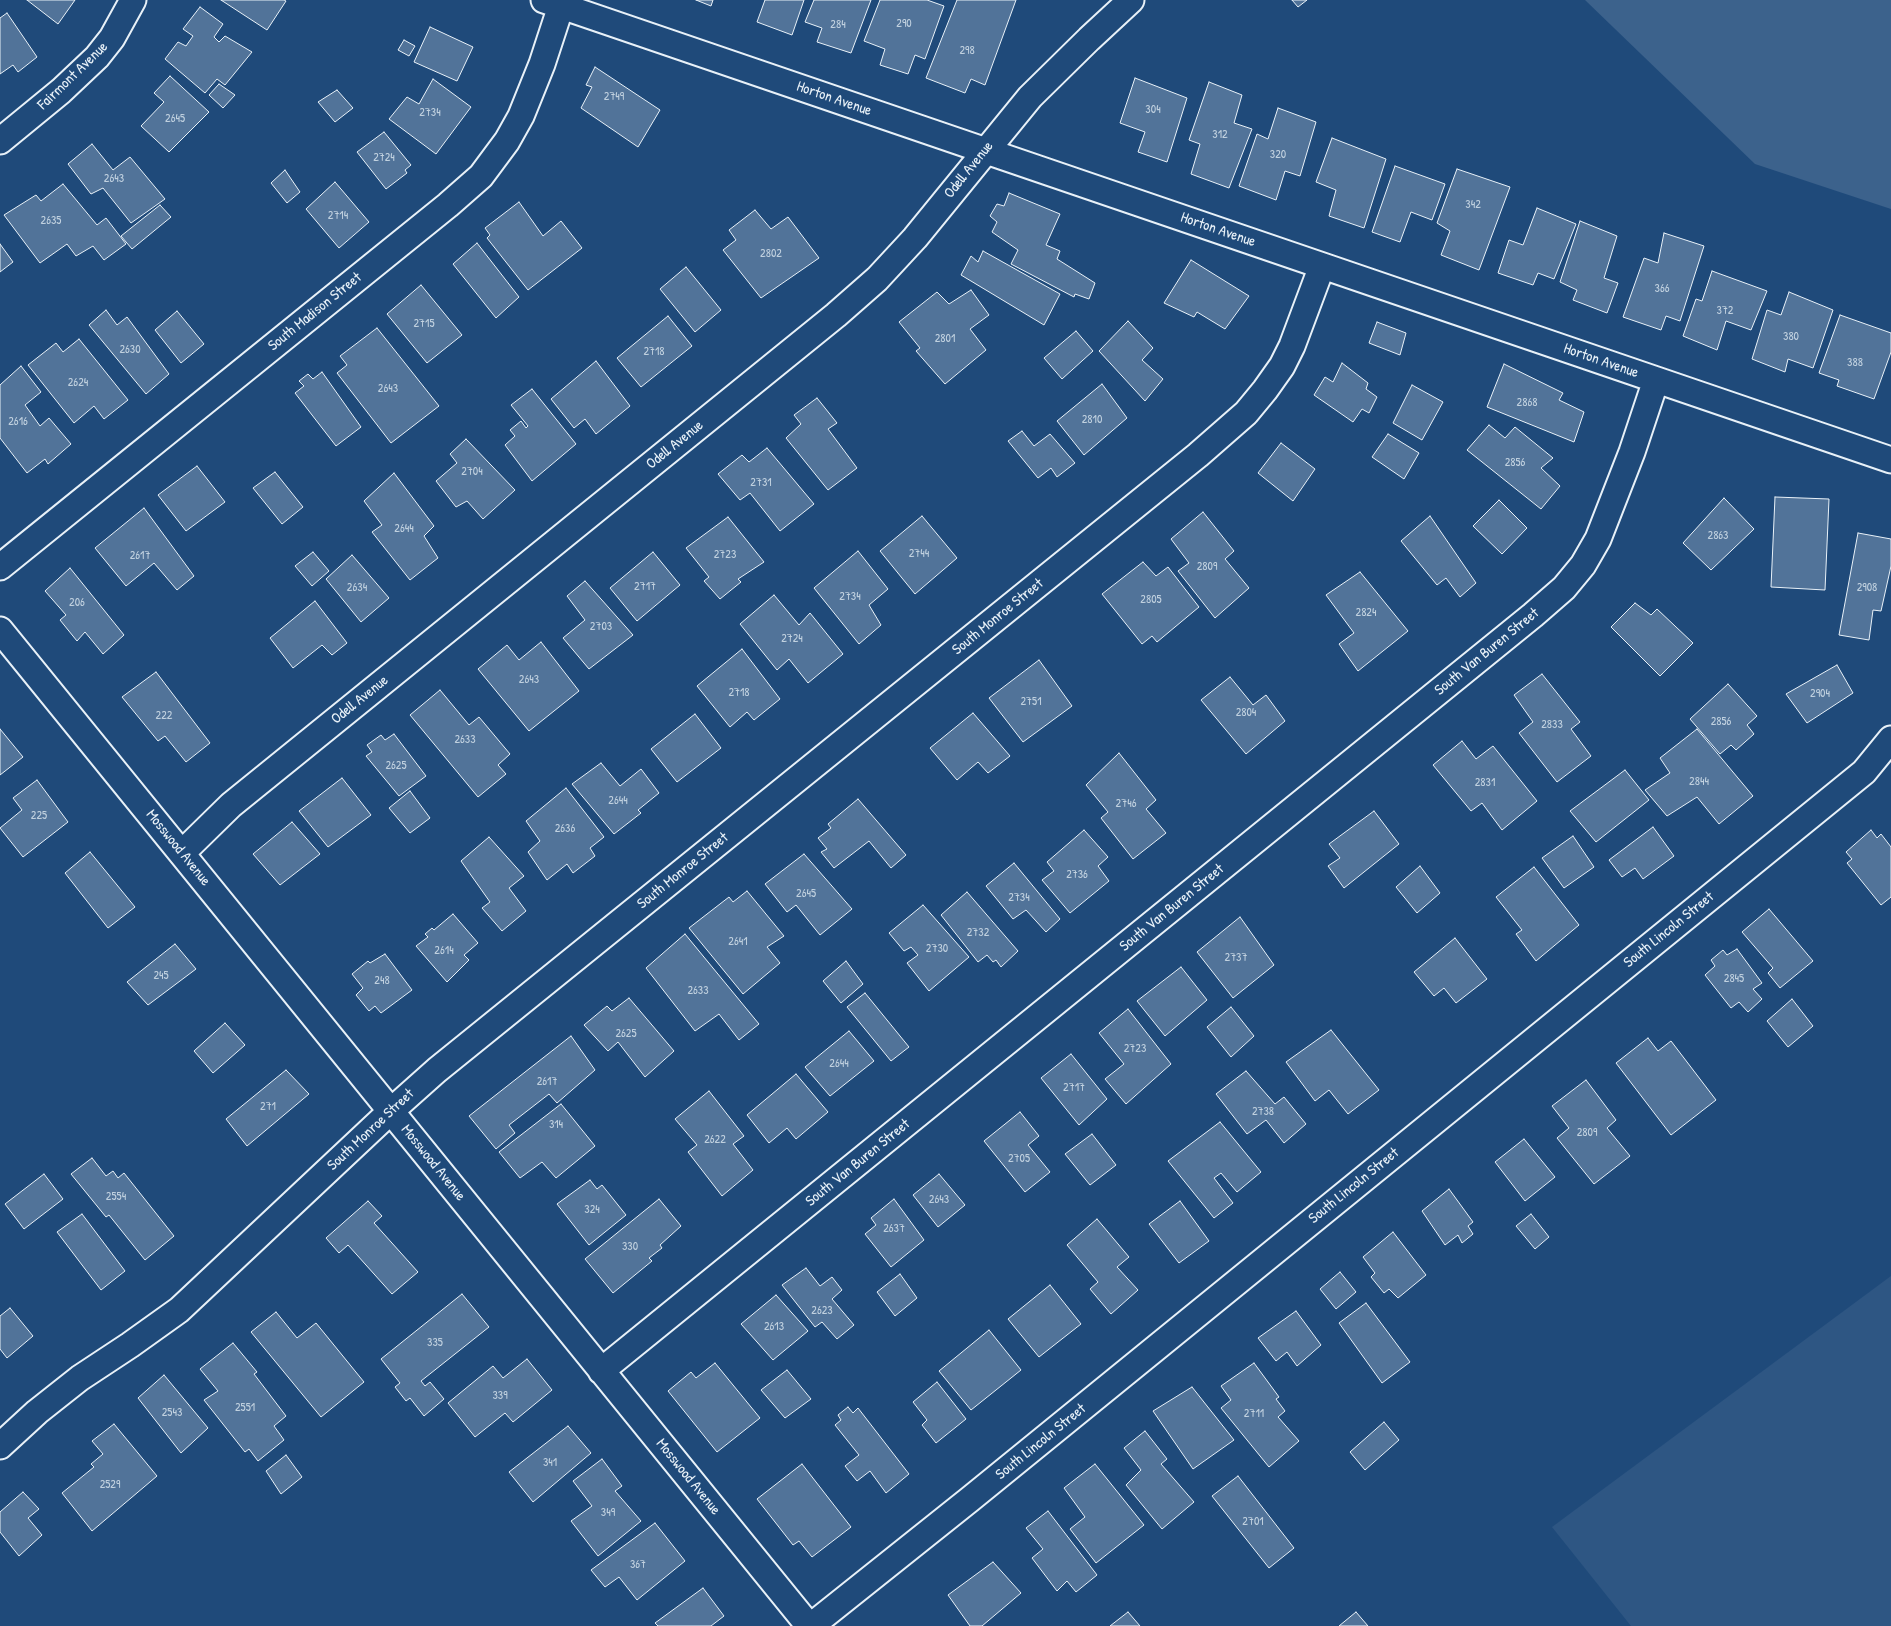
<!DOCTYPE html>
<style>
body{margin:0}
canvas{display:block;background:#1f4a7a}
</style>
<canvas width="1891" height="1626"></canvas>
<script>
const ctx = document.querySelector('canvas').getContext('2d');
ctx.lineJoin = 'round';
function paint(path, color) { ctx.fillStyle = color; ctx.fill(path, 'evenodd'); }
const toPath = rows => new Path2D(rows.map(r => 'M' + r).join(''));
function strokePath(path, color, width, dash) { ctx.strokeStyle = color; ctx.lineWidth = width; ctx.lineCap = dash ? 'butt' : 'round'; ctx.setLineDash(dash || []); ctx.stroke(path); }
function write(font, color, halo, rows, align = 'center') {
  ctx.font = font + ' "Patrick Hand",sans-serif'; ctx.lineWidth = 5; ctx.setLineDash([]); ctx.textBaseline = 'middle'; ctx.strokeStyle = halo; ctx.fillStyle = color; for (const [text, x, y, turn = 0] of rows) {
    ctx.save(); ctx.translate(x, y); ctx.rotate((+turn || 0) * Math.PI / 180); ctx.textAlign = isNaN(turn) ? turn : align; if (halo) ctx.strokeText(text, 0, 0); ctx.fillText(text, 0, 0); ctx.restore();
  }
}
const built = toPath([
 [1891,1276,1891,1626,1631,1626,1552,1527]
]);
const green = toPath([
 [1585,0,1891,0,1891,209,1755,164]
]);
const building = toPath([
 [27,0,75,0,58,24,27,0],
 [221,0,284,0,286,1,267,30,221,0],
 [696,0,713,0,711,6,696,0],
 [765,0,804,0,792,35,757,22,765,0],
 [814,0,871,0,851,53,817,42,822,28,805,22,814,0],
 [880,0,927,0,944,6,925,59,915,55,908,74,880,65,885,49,864,41,880,0],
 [957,0,1016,0,985,85,971,79,965,93,926,78,957,0],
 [1292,0,1307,0,1298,7,1292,0],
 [200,7,223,24,214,37,219,42,225,36,252,52,225,85,217,79,205,93,165,59,178,42,186,46,193,36,183,29,200,7],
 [7,13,37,57,18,72,13,65,0,74,0,18,7,13],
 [430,27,473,47,457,81,414,62,430,27],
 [404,40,415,46,409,56,398,50,404,40],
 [595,67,660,110,638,147,581,108,592,87,586,85,595,67],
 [170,76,209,112,169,152,141,126,164,102,154,93,170,76],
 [1135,78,1187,98,1167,162,1138,152,1145,132,1120,123,1135,78],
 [433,79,471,107,436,154,389,119,407,97,419,104,433,79],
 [1209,82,1242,95,1234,123,1252,129,1229,188,1191,174,1200,144,1189,140,1209,82],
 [219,84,235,95,223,108,209,95,219,84],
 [337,90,353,108,335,122,318,102,337,90],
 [1278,108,1316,122,1300,176,1285,171,1276,200,1239,186,1257,134,1268,139,1278,108],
 [384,132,411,165,405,170,407,173,386,189,357,152,384,132],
 [1332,138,1386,159,1364,228,1329,216,1336,190,1316,182,1332,138],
 [92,144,113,170,130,157,165,199,131,223,103,188,91,194,68,164,92,144],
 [1395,166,1445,184,1432,220,1411,212,1400,242,1372,232,1395,166],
 [1457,169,1510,187,1479,270,1441,255,1450,231,1437,223,1457,169],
 [285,170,300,192,287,203,271,183,285,170],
 [335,182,369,222,339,248,306,209,335,182],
 [63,184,97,225,106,218,126,244,104,260,93,246,76,256,67,244,40,263,4,215,36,195,41,201,63,184],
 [1009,193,1060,214,1046,245,1060,251,1057,259,1095,283,1089,299,1075,294,1074,297,1011,264,1018,250,992,232,997,222,990,216,997,204,1004,206,1009,193],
 [519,202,543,236,561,221,582,248,528,290,487,238,490,235,485,228,519,202],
 [160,205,171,217,132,249,121,236,160,205],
 [1537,208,1576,224,1554,279,1538,273,1533,285,1498,273,1509,240,1523,245,1537,208],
 [755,210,771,229,788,217,819,258,761,298,723,250,736,240,729,230,755,210],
 [1580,221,1617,236,1604,278,1618,283,1607,313,1573,300,1577,290,1560,282,1580,221],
 [1664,233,1704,246,1680,321,1666,316,1661,330,1623,317,1644,258,1658,263,1664,233],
 [477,243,519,297,496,318,453,264,477,243],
 [0,244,13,262,0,272,0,244],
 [983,251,1060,294,1044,325,961,275,971,256,978,262,983,251],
 [1191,260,1249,296,1225,329,1197,312,1194,317,1164,303,1191,260],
 [686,267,721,310,695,332,660,289,686,267],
 [1712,271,1767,291,1751,330,1726,321,1717,350,1683,336,1696,299,1702,301,1712,271],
 [421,285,462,335,427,363,387,314,421,285],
 [971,290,989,315,970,329,986,350,945,384,916,351,920,348,899,322,937,292,949,304,971,290],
 [1789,292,1833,310,1813,368,1788,359,1785,372,1752,359,1767,310,1781,315,1789,292],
 [106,310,117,325,127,317,169,374,146,394,89,325,106,310],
 [177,311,204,344,181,363,155,330,177,311],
 [1840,315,1891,333,1891,352,1874,399,1837,386,1839,380,1819,373,1840,315],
 [668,316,692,346,641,387,617,358,668,316],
 [1128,321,1153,348,1142,360,1163,379,1145,401,1099,351,1128,321],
 [1377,322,1406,333,1400,355,1369,343,1377,322],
 [377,328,439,406,391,443,337,373,347,365,340,356,377,328],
 [1076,331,1093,351,1062,379,1044,358,1076,331],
 [79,339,128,400,104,419,94,406,74,423,28,365,56,343,63,352,79,339],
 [596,361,630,406,596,434,585,419,574,428,551,399,596,361],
 [1342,363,1368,383,1366,389,1377,397,1369,413,1362,409,1353,422,1314,395,1325,377,1333,382,1342,363],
 [1504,364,1563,393,1559,400,1584,412,1574,442,1487,407,1504,364],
 [21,366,41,392,25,405,40,426,49,418,71,444,48,464,45,459,27,473,0,438,0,385,21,366],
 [322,372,361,427,336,446,295,393,304,386,299,381,308,374,313,379,322,372],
 [1102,384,1127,418,1084,455,1057,421,1102,384],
 [1412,385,1443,402,1422,440,1393,423,1412,385],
 [532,389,576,444,532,481,505,445,515,436,510,430,521,421,526,428,528,426,511,405,532,389],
 [817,398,837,423,828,429,857,468,828,490,786,438,801,424,794,415,817,398],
 [1489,425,1505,438,1515,427,1553,458,1541,468,1560,486,1541,509,1467,450,1489,425],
 [1022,431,1034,446,1050,434,1075,463,1057,477,1051,468,1038,478,1008,441,1022,431],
 [1388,434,1419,453,1404,479,1372,457,1388,434],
 [466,439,515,490,483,519,467,501,456,507,436,481,457,463,450,454,466,439],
 [1281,443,1315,469,1293,501,1258,473,1281,443],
 [767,448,814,504,780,531,750,493,740,500,718,474,742,455,749,462,767,448],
 [197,466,225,502,186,531,158,495,197,466],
 [275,472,303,507,282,524,253,488,275,472],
 [394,473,434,526,424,536,438,558,410,580,372,532,382,525,364,501,394,473],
 [1775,497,1829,499,1825,590,1771,587,1775,497],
 [1724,498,1754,529,1711,570,1683,543,1724,498],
 [1499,500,1527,528,1502,554,1473,526,1499,500],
 [144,508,194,576,177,590,154,563,126,586,95,548,144,508],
 [1203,512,1234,551,1225,559,1249,588,1215,618,1178,571,1189,563,1171,539,1203,512],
 [922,516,957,558,915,594,880,551,922,516],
 [1430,516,1476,583,1460,597,1446,578,1437,585,1401,541,1430,516],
 [728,517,764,562,738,579,741,582,720,599,704,581,709,577,686,548,728,517],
 [1858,533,1891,539,1891,566,1881,611,1873,610,1869,640,1839,635,1858,533],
 [858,551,888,589,869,605,881,625,859,644,814,588,858,551],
 [313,552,329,571,312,586,295,566,313,552],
 [653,552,680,585,637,621,610,588,653,552],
 [352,555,389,598,361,622,326,579,352,555],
 [1143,562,1156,576,1168,567,1199,607,1157,642,1152,636,1142,644,1102,594,1143,562],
 [70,568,124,635,103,654,85,632,77,641,60,620,66,615,45,591,70,568],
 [1360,572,1408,631,1358,671,1339,644,1354,633,1326,595,1360,572],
 [585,581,633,635,589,669,563,638,585,620,567,596,585,581],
 [774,595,799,625,810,613,843,654,808,683,789,659,777,670,740,624,774,595],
 [315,601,347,643,332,655,322,645,293,668,270,638,315,601],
 [1635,603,1651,615,1657,609,1693,643,1660,676,1611,627,1635,603],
 [541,642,579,691,529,731,478,669,507,645,519,660,541,642],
 [742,649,780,699,754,720,747,712,730,727,697,686,742,649],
 [1039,660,1072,706,1023,742,989,698,1039,660],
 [1837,665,1853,693,1807,723,1786,694,1837,665],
 [156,672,210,743,186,762,165,736,158,741,122,697,156,672],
 [1542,674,1580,722,1571,729,1591,756,1557,782,1519,733,1533,722,1514,695,1542,674],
 [1230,677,1253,705,1266,695,1285,721,1246,754,1201,700,1230,677],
 [1728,684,1757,716,1747,725,1754,734,1736,750,1731,745,1720,754,1690,719,1728,684],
 [440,690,469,725,479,717,510,754,498,765,506,774,478,797,410,715,440,690],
 [973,713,1010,756,988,773,978,762,957,780,930,748,973,713],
 [695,714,721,748,677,782,651,749,695,714],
 [0,729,23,757,0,775,0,729],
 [1697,729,1753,796,1719,824,1697,797,1667,816,1645,790,1670,773,1660,758,1697,729],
 [394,734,426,776,399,796,366,756,372,752,367,745,381,735,385,740,394,734],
 [1462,741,1476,759,1493,746,1537,801,1502,830,1482,803,1471,811,1433,765,1462,741],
 [1119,753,1156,800,1146,809,1166,833,1133,859,1101,818,1108,812,1086,785,1119,753],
 [601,763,620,786,641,769,659,793,638,810,641,813,614,834,572,784,601,763],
 [1625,770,1649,800,1596,842,1570,811,1625,770],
 [342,778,371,815,328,847,299,811,342,778],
 [37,780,68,822,23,857,0,828,22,810,13,798,37,780],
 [566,788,604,837,590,848,595,856,573,873,567,864,547,880,528,852,540,841,526,821,566,788],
 [410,791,430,818,410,833,389,808,410,791],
 [858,799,906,855,891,868,869,841,834,868,821,852,827,849,818,838,831,828,828,824,858,799],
 [1374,811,1399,844,1344,888,1328,866,1340,858,1329,844,1374,811],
 [292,822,320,854,280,885,253,854,292,822],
 [1653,827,1674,856,1643,879,1635,868,1622,877,1609,860,1653,827],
 [1084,830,1108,857,1098,866,1109,881,1070,913,1042,880,1054,871,1047,862,1084,830],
 [1871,830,1877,838,1881,834,1891,847,1891,897,1881,905,1847,863,1852,859,1846,852,1871,830],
 [1573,836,1594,867,1564,888,1542,858,1573,836],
 [489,837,524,876,509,888,526,911,502,931,482,908,490,902,461,861,489,837],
 [90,852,135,907,108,928,65,873,90,852],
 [804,854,852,909,820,935,796,905,787,912,765,884,804,854],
 [1014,863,1060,919,1046,932,1026,910,1013,919,986,886,1014,863],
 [1420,866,1440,893,1417,913,1396,887,1420,866],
 [1534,867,1579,925,1536,961,1516,934,1522,930,1496,897,1534,867],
 [747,891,784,936,767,947,780,963,743,994,689,928,729,897,733,902,747,891],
 [967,892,1018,951,1001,967,996,960,993,962,987,955,978,962,941,915,967,892],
 [923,905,969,957,929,991,907,963,918,955,911,947,904,951,889,933,923,905],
 [1769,909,1813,961,1780,988,1768,973,1773,968,1742,932,1769,909],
 [453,914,478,943,464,955,469,960,447,982,416,946,428,937,425,934,432,928,434,930,453,914],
 [1240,917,1274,965,1233,998,1197,952,1240,917],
 [685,934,759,1024,739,1040,719,1014,695,1031,646,968,685,934],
 [1455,938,1487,979,1456,1003,1444,988,1434,996,1414,972,1455,938],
 [175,944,196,969,148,1005,127,982,175,944],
 [1737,949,1762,983,1753,989,1762,999,1748,1012,1739,1002,1731,1008,1705,975,1715,966,1711,960,1723,950,1727,955,1737,949],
 [385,954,412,990,381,1013,375,1006,369,1011,356,995,363,988,352,974,368,961,370,963,385,954],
 [846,961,863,984,841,1003,823,981,846,961],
 [1181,967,1207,1000,1165,1036,1137,1001,1181,967],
 [865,993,909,1047,891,1061,847,1007,865,993],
 [629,998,674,1051,645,1077,618,1042,608,1051,584,1025,607,1006,612,1011,629,998],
 [1792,999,1813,1026,1788,1047,1767,1021,1792,999],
 [1231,1007,1254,1036,1231,1057,1207,1027,1231,1007],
 [1128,1009,1171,1064,1126,1104,1105,1079,1124,1064,1099,1033,1128,1009],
 [225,1023,245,1045,213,1073,194,1051,225,1023],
 [1331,1030,1379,1090,1348,1114,1329,1090,1315,1101,1286,1062,1331,1030],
 [849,1031,874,1061,830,1096,805,1067,849,1031],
 [571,1036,595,1070,557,1103,549,1094,509,1125,515,1133,496,1149,469,1116,571,1036],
 [1648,1038,1658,1051,1671,1041,1716,1100,1671,1135,1616,1063,1648,1038],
 [1071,1054,1107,1099,1079,1125,1041,1078,1071,1054],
 [286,1070,309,1094,247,1146,226,1119,286,1070],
 [1246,1071,1275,1104,1284,1097,1306,1124,1284,1143,1266,1120,1247,1134,1216,1094,1246,1071],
 [796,1074,828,1112,796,1139,787,1128,769,1143,747,1115,796,1074],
 [1586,1080,1616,1120,1607,1128,1630,1156,1594,1184,1557,1138,1569,1128,1552,1106,1586,1080],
 [709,1091,744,1136,733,1144,753,1170,722,1196,688,1152,697,1145,675,1119,709,1091],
 [561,1104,595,1146,556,1178,542,1162,520,1178,499,1152,561,1104],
 [1020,1112,1039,1136,1028,1145,1050,1172,1025,1192,984,1141,1020,1112],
 [1220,1122,1261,1172,1237,1192,1221,1173,1214,1178,1233,1203,1214,1218,1168,1161,1220,1122],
 [1092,1134,1116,1165,1090,1185,1065,1154,1092,1134],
 [1524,1139,1555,1177,1525,1201,1495,1162,1524,1139],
 [92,1158,106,1176,113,1171,118,1178,124,1173,174,1236,145,1260,109,1215,106,1217,71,1174,92,1158],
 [44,1174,63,1199,24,1229,5,1204,44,1174],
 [939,1174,965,1205,938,1227,913,1195,939,1174],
 [590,1180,597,1189,602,1185,626,1215,589,1245,557,1204,590,1180],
 [1449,1189,1473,1222,1468,1226,1473,1234,1462,1243,1458,1235,1445,1245,1422,1211,1449,1189],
 [659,1199,681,1226,660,1245,662,1248,649,1258,652,1261,613,1293,585,1259,659,1199],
 [894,1199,924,1240,891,1267,865,1234,876,1225,871,1218,894,1199],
 [368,1201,382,1216,374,1223,418,1272,392,1294,348,1245,339,1253,326,1238,368,1201],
 [1180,1201,1209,1241,1179,1263,1149,1224,1180,1201],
 [82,1214,125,1271,101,1290,57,1232,82,1214],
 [1531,1214,1549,1237,1535,1249,1516,1226,1531,1214],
 [1097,1219,1129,1257,1117,1267,1138,1290,1111,1314,1090,1289,1098,1282,1067,1245,1097,1219],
 [1393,1232,1426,1275,1398,1298,1389,1289,1384,1293,1371,1277,1375,1273,1363,1257,1393,1232],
 [806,1268,820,1286,832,1277,842,1290,832,1299,854,1325,837,1339,822,1322,815,1327,782,1285,806,1268],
 [1340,1272,1356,1292,1336,1309,1320,1289,1340,1272],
 [900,1274,917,1298,895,1316,877,1292,900,1274],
 [1050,1285,1081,1324,1039,1357,1008,1319,1050,1285],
 [462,1294,489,1327,421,1381,425,1386,430,1382,444,1399,424,1416,410,1398,406,1401,395,1387,400,1383,381,1359,462,1294],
 [776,1295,808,1331,773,1360,741,1324,776,1295],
 [1366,1303,1410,1362,1382,1383,1339,1323,1366,1303],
 [10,1308,33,1336,7,1358,0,1349,0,1316,10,1308],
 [1296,1311,1321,1345,1297,1366,1287,1352,1276,1361,1258,1338,1296,1311],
 [276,1312,297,1338,316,1323,364,1382,321,1417,251,1332,276,1312],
 [989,1330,1021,1370,971,1410,939,1371,989,1330],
 [233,1343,257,1372,254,1374,286,1416,274,1426,284,1440,258,1461,249,1449,245,1452,204,1400,218,1391,200,1369,233,1343],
 [527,1359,552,1390,513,1422,505,1413,475,1437,448,1403,493,1366,503,1378,527,1359],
 [715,1363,760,1418,717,1452,668,1391,691,1372,696,1378,715,1363],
 [1254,1363,1279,1397,1276,1399,1285,1411,1278,1417,1299,1441,1269,1467,1221,1408,1231,1400,1221,1386,1254,1363],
 [787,1370,811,1399,785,1418,761,1390,787,1370],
 [164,1375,208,1428,181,1453,138,1398,164,1375],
 [937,1382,966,1419,936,1443,922,1425,927,1420,913,1402,937,1382],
 [1192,1387,1234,1440,1193,1469,1153,1411,1192,1387],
 [848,1407,853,1413,858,1408,909,1474,886,1493,870,1471,857,1481,845,1466,859,1455,835,1425,841,1420,838,1415,848,1407],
 [1384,1422,1399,1440,1365,1470,1350,1452,1384,1422],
 [114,1424,157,1476,92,1531,62,1493,94,1467,91,1464,103,1454,92,1441,114,1424],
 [568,1426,591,1453,533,1502,509,1472,568,1426],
 [1145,1431,1167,1459,1161,1464,1194,1502,1162,1529,1126,1485,1141,1470,1124,1448,1145,1431],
 [286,1455,302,1477,281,1494,266,1471,286,1455],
 [602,1459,622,1486,615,1491,641,1521,598,1556,571,1521,592,1506,573,1481,602,1459],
 [802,1464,851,1527,812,1557,799,1541,793,1545,757,1499,802,1464],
 [1095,1464,1144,1525,1096,1563,1070,1529,1085,1517,1064,1488,1095,1464],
 [1238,1476,1294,1548,1269,1568,1212,1496,1238,1476],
 [23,1492,39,1509,28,1518,42,1535,19,1556,0,1532,0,1512,23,1492],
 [1048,1511,1097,1575,1076,1592,1067,1581,1057,1591,1032,1558,1043,1549,1026,1528,1048,1511],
 [655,1523,685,1561,637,1600,619,1577,605,1587,591,1570,655,1523],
 [993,1562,1021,1593,982,1626,970,1626,948,1595,993,1562],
 [703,1588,724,1616,711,1626,658,1626,655,1623,703,1588],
 [1128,1612,1140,1626,1110,1626,1128,1612],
 [1356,1612,1368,1626,1339,1626,1356,1612]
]);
const street = toPath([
 [544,0,1891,460],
 [0,141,61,91,97,57,112,38,133,0],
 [0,567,448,205,481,176,507,141,521,116,542,64,561,6],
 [0,630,809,1626],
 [182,853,231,805,836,315,877,279,915,238,1030,97,1089,39,1131,0],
 [601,1371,1533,615,1564,588,1583,565,1598,539,1632,452,1656,380],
 [0,1446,37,1412,80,1378,130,1345,179,1310,391,1111,437,1070,1198,455,1246,413,1265,390,1282,366,1292,346,1322,266],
 [811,1626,969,1500,1864,772,1891,739]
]);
const numberNames = [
 ["290",904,24],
 ["284",838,25],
 ["298",967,51],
 ["2749",614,97],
 ["304",1153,110],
 ["2734",430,113],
 ["2645",175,119],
 ["312",1220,135],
 ["320",1278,155],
 ["2724",384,158],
 ["2643",114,179],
 ["342",1473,205],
 ["2714",338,216],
 ["2635",51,221],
 ["2802",771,254],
 ["366",1662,289],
 ["372",1725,311],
 ["2715",424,324],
 ["380",1791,337],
 ["2801",945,339],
 ["2630",130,350],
 ["2718",654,352],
 ["388",1855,363],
 ["2624",78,383],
 ["2643",388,389],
 ["2868",1527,403],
 ["2810",1092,420],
 ["2616",18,422],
 ["2856",1515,463],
 ["2704",472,472],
 ["2731",761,483],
 ["2644",404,529],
 ["2863",1718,536],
 ["2744",919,554],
 ["2723",725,555],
 ["2617",140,556],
 ["2809",1207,567],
 ["2717",645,587],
 ["2634",357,588],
 ["2908",1867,588],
 ["2734",850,597],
 ["2805",1151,600],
 ["206",77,603],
 ["2824",1366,613],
 ["2703",601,627],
 ["2724",792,639],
 ["2643",529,680],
 ["2718",739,693],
 ["2904",1820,694],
 ["2751",1031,702],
 ["2804",1246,713],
 ["222",164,716],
 ["2856",1721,722],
 ["2833",1552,725],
 ["2633",465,740],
 ["2625",396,766],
 ["2844",1699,782],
 ["2831",1485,783],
 ["2644",618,801],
 ["2746",1126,804],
 ["225",39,816],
 ["2636",565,829],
 ["2736",1077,875],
 ["2645",806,894],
 ["2734",1019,898],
 ["2732",978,933],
 ["2641",738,942],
 ["2730",937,949],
 ["2614",444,951],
 ["2737",1236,958],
 ["245",161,976],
 ["2845",1734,979],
 ["248",382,981],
 ["2633",698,991],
 ["2625",626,1034],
 ["2723",1135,1049],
 ["2644",839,1064],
 ["2617",547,1082],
 ["2717",1074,1088],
 ["271",268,1107],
 ["2738",1263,1112],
 ["314",556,1125],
 ["2809",1587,1133],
 ["2622",715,1140],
 ["2705",1019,1159],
 ["2554",116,1197],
 ["2643",939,1200],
 ["324",592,1210],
 ["2637",894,1229],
 ["330",630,1247],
 ["2623",822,1311],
 ["2613",774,1327],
 ["335",435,1343],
 ["339",500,1396],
 ["2551",245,1408],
 ["2543",172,1413],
 ["2711",1254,1414],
 ["341",550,1463],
 ["2529",110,1485],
 ["349",608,1513],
 ["2701",1253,1522],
 ["367",638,1565]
];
const streetNames = [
 ["Fairmont Avenue",73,76,-44],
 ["Horton Avenue",834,99,19],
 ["Odell Avenue",969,170,-51],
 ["Horton Avenue",1218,230,19],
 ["South Madison Street",315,312,-39],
 ["Horton Avenue",1601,361,19],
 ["Odell Avenue",675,445,-39],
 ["South Monroe Street",998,617,-39],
 ["South Van Buren Street",1487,652,-39],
 ["Odell Avenue",360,700,-39],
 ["Mosswood Avenue",178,848,51],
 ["South Monroe Street",683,871,-39],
 ["South Van Buren Street",1172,908,-39],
 ["South Lincoln Street",1669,930,-39],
 ["South Monroe Street",371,1130,-43],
 ["Mosswood Avenue",433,1163,51],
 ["South Van Buren Street",858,1163,-39],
 ["South Lincoln Street",1354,1186,-39],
 ["South Lincoln Street",1041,1442,-39],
 ["Mosswood Avenue",688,1477,51]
];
paint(built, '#2e5683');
paint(green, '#3c628c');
paint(building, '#517399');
strokePath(building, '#e8f1f8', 1);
strokePath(street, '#e8f1f8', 29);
strokePath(street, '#1f4a7a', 25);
write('12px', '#c2d2e0', null, numberNames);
write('15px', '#e8f1f8', '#1f4a7a', streetNames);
</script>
